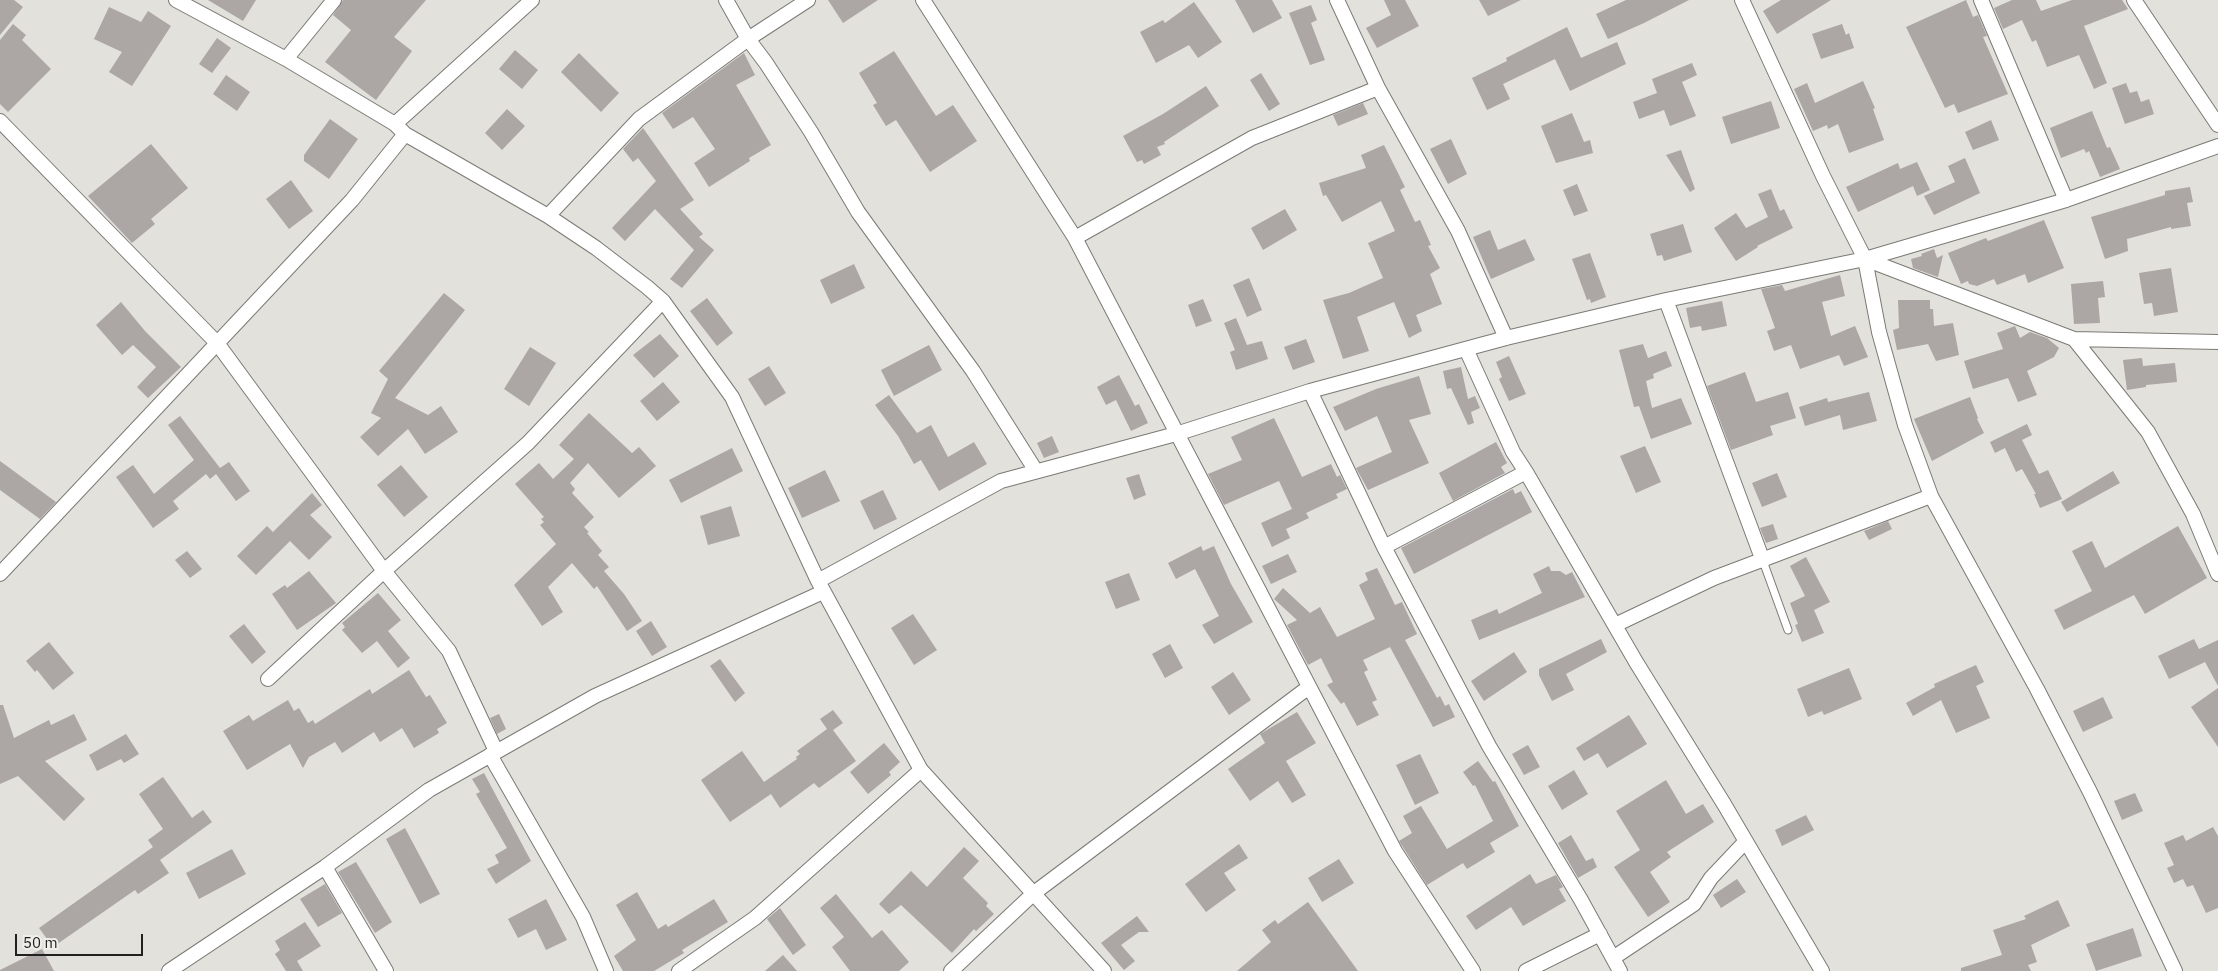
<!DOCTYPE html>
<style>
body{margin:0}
#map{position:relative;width:2218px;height:971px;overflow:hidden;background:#e2e1dc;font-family:"IBM Plex Sans",sans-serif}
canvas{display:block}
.scale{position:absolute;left:15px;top:934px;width:128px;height:22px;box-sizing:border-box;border:2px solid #21211f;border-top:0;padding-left:6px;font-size:15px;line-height:18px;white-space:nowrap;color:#21211f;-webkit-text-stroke:4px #f0eee9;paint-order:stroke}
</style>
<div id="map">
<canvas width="2218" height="971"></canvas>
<div class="scale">50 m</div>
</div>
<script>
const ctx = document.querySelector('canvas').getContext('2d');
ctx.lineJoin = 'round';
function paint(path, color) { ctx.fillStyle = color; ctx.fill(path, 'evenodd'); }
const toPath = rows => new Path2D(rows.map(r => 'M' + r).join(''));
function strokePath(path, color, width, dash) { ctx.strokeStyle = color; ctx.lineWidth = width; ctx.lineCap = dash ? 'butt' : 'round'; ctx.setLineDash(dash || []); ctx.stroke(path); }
const building = toPath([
 [0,0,14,0,23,7,0,35],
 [208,0,256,0,243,21],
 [343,0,426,0,394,37,412,51,376,100,325,62,351,30,333,15],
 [828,0,878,0,843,23],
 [1235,0,1272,0,1282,18,1253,33],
 [1384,0,1405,0,1419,26,1377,48,1366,28,1391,15],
 [1479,0,1521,0,1488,16],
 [1626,0,1689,0,1644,23,1608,39,1596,14],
 [1781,0,1831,0,1777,34,1763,11],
 [1966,0,1973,17,1978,15,1987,36,1983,37,2008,94,1958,113,1954,104,1945,108,1906,27],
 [2012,0,2036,0,2041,11,2072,0,2122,0,2128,9,2084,26,2107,83,2094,89,2079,55,2047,67,2036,40,2032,42,2022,20,2003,29,1994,8],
 [1194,2,1222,42,1198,58,1189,45,1156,63,1140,32,1163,20,1165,23],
 [1311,5,1317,20,1311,23,1325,60,1310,65,1289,13],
 [109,7,141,22,148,11,171,26,132,86,109,72,122,52,94,39],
 [13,24,26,35,22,40,51,69,8,112,0,104,0,40],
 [1842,24,1846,35,1849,33,1854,48,1821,59,1812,34],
 [1567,27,1581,58,1617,42,1626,64,1570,91,1555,59,1503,84,1510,99,1487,110,1472,78,1507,61,1506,58],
 [217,38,231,48,212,73,199,64],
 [515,50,538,70,522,89,499,69],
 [894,51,936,116,953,105,977,141,930,172,896,120,886,126,873,105,877,103,859,73],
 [579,53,619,93,601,112,561,72],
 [744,53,755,75,736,85,771,145,749,158,750,161,709,187,694,163,715,149,693,117,673,129,662,113],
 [1692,63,1697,75,1682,82,1696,116,1670,126,1664,110,1639,119,1633,102,1657,93,1652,79],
 [1261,73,1280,104,1269,111,1250,80],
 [226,75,250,92,237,111,213,94],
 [1863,81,1875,108,1873,109,1884,140,1849,153,1838,124,1828,129,1827,125,1813,131,1794,89,1807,83,1815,103],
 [2126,83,2130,93,2137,91,2141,102,2149,99,2154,114,2125,124,2112,88],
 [1206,86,1219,106,1164,142,1165,144,1157,147,1161,155,1144,164,1142,160,1137,162,1123,136,1163,114],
 [1771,101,1780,128,1731,144,1722,117],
 [1363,103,1368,114,1338,126,1333,115],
 [507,109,525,126,502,150,485,133],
 [2092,111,2107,148,2110,147,2120,169,2100,177,2089,151,2086,153,2084,149,2061,158,2050,128],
 [1572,113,1584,142,1590,140,1593,153,1556,163,1541,126],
 [330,119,358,139,329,179,304,161,304,155],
 [1991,120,1999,140,1973,150,1965,132],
 [643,128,694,200,680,209,703,234,699,237,714,250,682,288,670,279,694,250,655,209,625,241,612,228,656,181,638,158,633,162,623,149],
 [1451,139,1467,174,1448,184,1430,149],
 [151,144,188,188,151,219,155,224,132,243,88,196],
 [1384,145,1405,187,1400,190,1415,222,1420,220,1431,245,1428,246,1440,268,1430,274,1442,304,1416,315,1422,331,1409,338,1394,302,1357,317,1369,351,1343,359,1323,300,1349,293,1383,278,1368,243,1395,231,1381,201,1342,222,1326,195,1323,196,1319,183,1366,168,1361,155],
 [1681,150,1695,189,1690,192,1666,155],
 [1965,158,1980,193,1934,215,1924,196,1955,182,1948,166],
 [1917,162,1930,190,1917,196,1913,186,1858,212,1846,187,1898,163,1900,169],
 [291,180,313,211,289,229,266,199],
 [1577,184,1588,211,1574,216,1563,190],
 [2190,187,2193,202,2187,203,2191,226,2171,229,2171,227,2127,239,2128,251,2105,259,2091,217,2165,195,2165,191],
 [1771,189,1780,211,1784,209,1793,228,1757,246,1758,247,1736,261,1714,228,1736,213,1746,228,1768,217,1758,194],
 [1285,209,1297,230,1263,250,1251,228],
 [2044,220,2064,268,2028,283,2025,274,1997,285,1994,279,1977,286,1969,284,1968,281,1961,284,1948,253,1986,238,1988,241],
 [1683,224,1692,252,1664,261,1662,255,1657,256,1650,234],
 [1490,230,1498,250,1525,239,1535,260,1491,279,1473,237],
 [1934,249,1937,258,1943,255,1938,277,1913,268,1911,259,1922,256,1921,254],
 [1590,253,1606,297,1591,303,1590,299,1587,300,1572,259],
 [854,264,865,288,831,304,820,280],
 [2171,268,2178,312,2154,316,2152,303,2144,304,2139,273],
 [1840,275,1845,296,1822,302,1831,336,1855,326,1868,357,1844,366,1839,355,1800,369,1791,345,1774,351,1767,331,1775,328,1761,289,1782,285,1785,291],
 [1249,278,1262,310,1247,317,1233,285],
 [2103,281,2105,297,2098,298,2100,323,2074,324,2071,284],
 [444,293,465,310,395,398,428,415,441,406,458,432,425,454,408,429,378,456,360,437,381,418,371,413,388,379,379,371],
 [707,298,733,333,717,346,690,311],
 [1203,299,1212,321,1196,327,1188,305],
 [1898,300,1930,300,1930,309,1933,309,1934,326,1953,323,1959,355,1936,361,1928,344,1897,350,1893,330,1899,328],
 [1722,301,1727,326,1702,331,1701,326,1690,328,1686,308],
 [121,302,145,331,181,367,148,398,137,387,156,367,133,345,122,355,96,325],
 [1236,318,1247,345,1262,341,1268,359,1236,370,1230,352,1235,350,1224,323],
 [2015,326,2020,338,2030,332,2047,338,2059,348,2054,357,2027,371,2037,395,2018,402,2008,378,1973,389,1964,361,2003,349,1997,333],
 [660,334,679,356,654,378,633,355],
 [1306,339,1315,362,1293,370,1284,347],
 [1643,344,1648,358,1666,351,1672,366,1653,374,1654,378,1646,381,1652,408,1681,398,1692,424,1651,439,1639,406,1634,407,1619,350],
 [929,345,942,370,894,396,881,370],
 [530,347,556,363,529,406,504,389],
 [1509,356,1526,394,1509,401,1499,379,1502,377,1496,362],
 [2142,358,2143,366,2175,363,2177,382,2146,385,2146,387,2127,390,2123,360],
 [769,366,786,393,765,406,748,379],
 [1461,367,1468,399,1475,396,1480,408,1471,412,1474,423,1468,425,1451,388,1447,389,1443,371],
 [1745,372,1756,402,1788,392,1796,418,1770,426,1773,435,1731,450,1707,386],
 [1119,375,1135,406,1139,404,1148,423,1131,431,1116,400,1106,405,1097,387],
 [1419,376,1431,414,1409,420,1429,463,1368,490,1356,468,1392,452,1377,416,1345,431,1333,407,1376,389],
 [663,382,680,402,657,421,640,401],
 [1869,392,1877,421,1843,430,1840,415,1805,426,1799,407,1827,398,1828,402],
 [889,395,917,433,931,425,948,457,974,442,987,464,939,491,921,460,914,464,898,436,875,405],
 [1970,397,1978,418,1977,419,1984,433,1932,461,1914,419],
 [589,413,632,453,639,447,656,466,619,498,588,463,570,483,575,489,572,493,594,517,584,527,589,532,587,533,602,551,598,555,609,567,604,571,624,594,642,621,627,631,597,586,594,589,572,563,548,587,563,612,542,626,514,585,556,544,540,525,544,522,541,519,544,517,515,484,539,463,553,479,574,459,559,445],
 [180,416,220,468,229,462,250,491,236,501,216,474,210,479,206,474,173,501,179,509,153,528,116,477,133,465,154,494,194,460,168,425],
 [1274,418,1302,477,1331,464,1337,477,1340,475,1347,489,1336,494,1338,498,1306,513,1309,518,1286,529,1290,538,1272,547,1261,523,1292,509,1279,481,1224,505,1208,474,1242,460,1231,437],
 [2027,424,2032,435,2022,440,2039,474,2048,470,2062,499,2040,508,2034,494,2036,494,2022,469,2016,472,2005,448,1995,453,1990,442],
 [1052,436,1059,452,1044,458,1037,443],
 [1496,442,1507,463,1501,467,1505,473,1453,501,1439,473],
 [1645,446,1661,482,1636,493,1620,456],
 [732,448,743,471,681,503,669,480],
 [0,461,56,502,40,519,0,490],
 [401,465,428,497,404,517,377,485],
 [825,470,840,501,802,518,788,488],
 [2113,471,2120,483,2067,512,2061,502],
 [1777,473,1787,497,1762,507,1752,483],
 [1139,474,1146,495,1134,500,1126,478],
 [1513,489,1515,494,1521,491,1532,512,1414,574,1401,548],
 [883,490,897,519,874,530,860,501],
 [312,493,322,505,310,515,332,537,309,560,290,541,256,575,237,556,267,526,273,532],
 [731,506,740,536,708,545,700,516],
 [1888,521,1892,529,1869,540,1864,531],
 [1773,524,1778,539,1766,543,1760,528],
 [2178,526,2207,578,2145,614,2134,595,2064,630,2054,610,2092,591,2072,551,2092,541,2105,568],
 [1201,546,1203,551,1214,546,1231,584,1253,622,1214,644,1202,625,1219,616,1195,569,1176,579,1168,563],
 [187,551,202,569,190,578,175,560],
 [1288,554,1297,572,1271,584,1262,566],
 [1806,557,1830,602,1814,610,1824,633,1802,642,1795,625,1798,624,1790,603,1805,596,1790,566],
 [1549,566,1551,571,1560,571,1566,575,1572,572,1585,597,1479,640,1471,620,1497,609,1499,614,1542,593,1533,574],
 [1377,568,1395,605,1402,602,1417,634,1405,640,1437,698,1440,696,1445,706,1449,704,1455,717,1433,727,1390,647,1363,660,1368,670,1364,672,1377,700,1372,702,1379,715,1357,726,1344,702,1341,704,1327,685,1333,682,1321,658,1308,665,1287,625,1297,620,1274,599,1283,588,1310,613,1320,607,1337,637,1375,619,1359,585,1368,580,1365,573],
 [309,571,336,603,297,630,272,594,285,585,287,588],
 [1129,573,1140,600,1116,609,1105,582],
 [378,593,401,620,388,631,410,658,398,668,377,641,362,653,342,630,345,627,342,623],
 [913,614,937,650,914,665,891,628],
 [651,621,667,647,652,656,636,631],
 [244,624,266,652,252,664,229,636],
 [1601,639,1607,652,1566,674,1574,690,1552,701,1539,675,1539,669],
 [2194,639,2199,649,2218,640,2218,686,2205,662,2169,679,2158,656],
 [49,642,74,673,53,690,37,670,35,672,26,661],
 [1170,644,1183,668,1165,678,1152,654],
 [1514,652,1527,672,1484,701,1471,681],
 [720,659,745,693,735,702,710,666],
 [1976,665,1984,682,1976,686,1990,718,1956,733,1941,700,1913,716,1906,703,1935,687,1934,684],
 [1849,668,1862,699,1824,715,1822,711,1808,717,1797,689],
 [409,670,426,697,430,695,447,723,437,729,439,733,414,748,402,728,380,742,374,732,342,753,335,742,309,757,303,768,290,744,247,770,223,731,249,715,253,721,288,700,294,711,299,708,308,723,313,720,315,724,370,689,372,694],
 [1233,672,1251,700,1229,715,1211,687],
 [2218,688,2218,747,2191,707],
 [2103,697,2113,718,2083,732,2073,711],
 [0,705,3,705,14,738,49,720,51,725,74,714,87,740,45,761,85,799,64,821,18,776,0,784],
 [833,710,843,723,833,730,856,761,819,788,814,783,780,808,771,794,730,822,701,780,742,751,764,782,797,759,796,757,800,754,797,751,827,729,820,719],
 [1297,712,1316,743,1286,761,1306,795,1292,803,1278,781,1250,801,1228,769,1265,743,1260,734],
 [499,714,506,729,497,734,490,718],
 [1629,715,1647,744,1607,768,1598,753,1584,761,1576,748],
 [126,734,139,754,124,763,121,759,97,771,89,755],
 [884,743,900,762,889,772,891,775,868,794,850,772],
 [1528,745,1540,767,1524,775,1512,754],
 [1420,754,1439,793,1415,805,1396,765],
 [1478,761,1493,782,1495,781,1519,826,1490,843,1495,852,1467,869,1463,863,1427,885,1399,841,1412,833,1403,816,1421,806,1447,849,1493,821,1475,785,1473,786,1463,772],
 [1574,770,1588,794,1562,810,1548,786],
 [484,773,531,861,496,884,487,869,499,863,495,855,507,848,476,794,480,792,472,779],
 [163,777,192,818,203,810,212,822,160,860,169,873,138,894,135,890,53,947,39,928,153,847,148,840,163,829,139,794],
 [1666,780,1686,814,1703,804,1714,822,1667,852,1671,857,1650,872,1670,902,1648,917,1614,867,1640,850,1616,811],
 [2135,793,2143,811,2122,820,2114,801],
 [1806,815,1814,830,1782,846,1775,830],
 [2213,827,2218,836,2218,908,2206,913,2193,885,2187,887,2183,879,2174,883,2167,868,2174,865,2164,843,2183,835,2186,841],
 [405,828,440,894,420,904,386,839],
 [1571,835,1586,861,1593,858,1597,867,1578,878,1558,843],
 [1239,844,1248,858,1224,873,1236,890,1206,912,1185,884],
 [964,847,979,861,963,878,988,903,986,906,994,914,976,931,974,929,952,953,901,905,889,914,879,904,911,871,927,887],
 [232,849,246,874,199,899,186,873],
 [1339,859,1354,883,1322,902,1308,878],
 [356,862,392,922,375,933,338,872],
 [1530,874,1536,884,1556,875,1563,887,1559,889,1566,901,1523,926,1511,907,1476,930,1466,916],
 [1737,879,1746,892,1721,908,1713,895],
 [325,884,342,913,318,927,300,899],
 [637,892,658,929,666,924,668,927,714,899,728,922,682,950,684,953,654,971,623,971,614,956,636,940,616,905],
 [836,894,872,938,882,930,909,962,899,971,850,971,832,947,844,937,820,908],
 [546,899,567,940,546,950,536,929,518,938,508,919],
 [2058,900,2070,926,2031,945,2037,962,2028,965,2031,971,1961,971,1961,968,2002,955,1993,930,2026,919,2024,916],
 [1308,902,1358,971,1237,971,1271,942,1262,930,1275,920,1278,924],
 [780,908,806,945,793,955,767,919],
 [1137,916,1149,932,1139,932,1121,945,1135,961,1124,970,1101,943],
 [305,922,321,946,297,961,303,971,286,971,275,954,280,950,275,941],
 [2133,928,2142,956,2096,971,2086,944],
 [42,949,54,971,0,971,0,970],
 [783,955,797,971,765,971]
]);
const service = toPath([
 [1763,561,1788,630]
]);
const minor = toPath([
 [176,0,286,59,395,124,405,134,548,216,596,248,647,287,663,301,732,397,818,581,921,770,1104,971],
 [726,0,748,39,766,63,811,132,858,212,973,371,1036,471],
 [923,0,1075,238,1395,851,1473,971],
 [1337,0,1378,88,1458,231,1506,338],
 [1742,0,1823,176,1865,259,1879,332,1905,425,1931,496,2037,689,2090,792,2175,971],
 [1981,0,2066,200],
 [2134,0,2218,125],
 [286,59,334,0],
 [0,121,217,343,384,571,449,651,496,751],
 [395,124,532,0],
 [548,216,639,119,748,39,808,0],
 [1075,238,1252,138,1378,88],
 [1865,259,2074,339,2218,342],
 [1666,300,1763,561],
 [2074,339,2148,432,2193,514,2218,574],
 [1466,349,1513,452,1526,472,1636,662,1724,804,1822,971],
 [1310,391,1384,547,1489,746,1581,900,1620,971],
 [1384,547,1526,472],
 [0,574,352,200,405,134],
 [818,581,1001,481,1176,434,1310,391,1506,338,1666,300,1865,259,2066,200,2218,146],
 [1615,625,1714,578,1931,496],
 [268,679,384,571,528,443,663,301],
 [490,755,583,917,606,971],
 [325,867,386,971],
 [1613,958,1694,904,1711,878,1745,842],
 [169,971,325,867,429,790,595,696,823,592],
 [679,971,755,918,921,770],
 [951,971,1034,893,1309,687],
 [1526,971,1600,934]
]);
paint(building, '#aca6a4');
strokePath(service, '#7b7a75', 9);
strokePath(minor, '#7b7a75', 16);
strokePath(service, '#fff', 7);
strokePath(minor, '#fff', 14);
</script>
